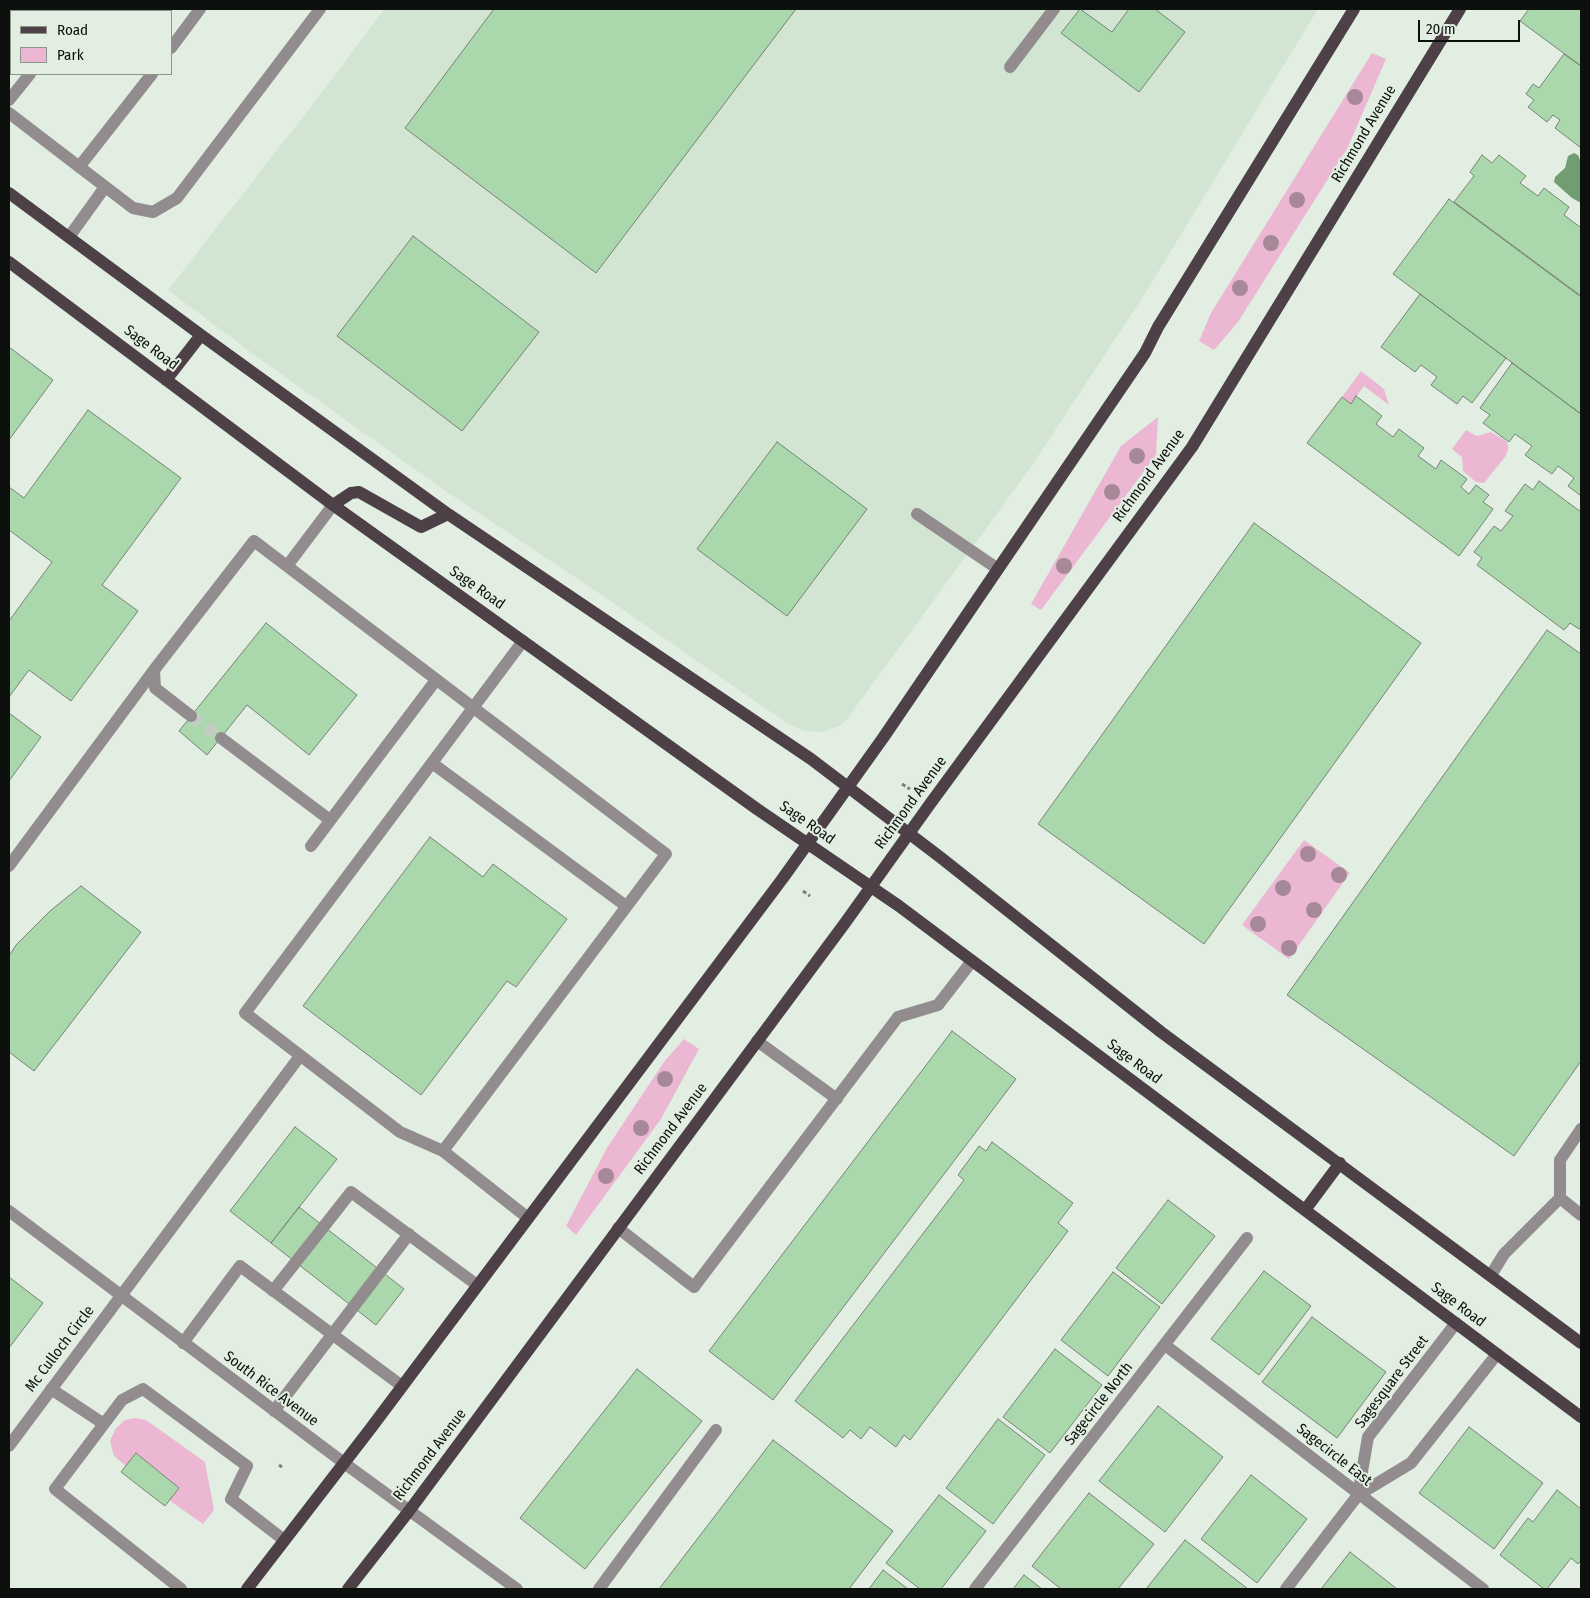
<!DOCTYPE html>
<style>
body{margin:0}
#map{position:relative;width:1590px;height:1598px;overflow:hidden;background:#e1eee1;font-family:"Fira Sans Condensed",sans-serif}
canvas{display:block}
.frame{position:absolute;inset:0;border:10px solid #0d110d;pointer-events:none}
.legend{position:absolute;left:10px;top:10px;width:162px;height:65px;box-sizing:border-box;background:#e1eee1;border:1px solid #8c968c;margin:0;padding:6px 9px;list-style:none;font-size:15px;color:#0d110d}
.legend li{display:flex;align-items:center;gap:10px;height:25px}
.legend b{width:25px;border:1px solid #8c968c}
.scale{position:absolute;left:1418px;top:20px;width:102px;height:22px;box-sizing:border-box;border:2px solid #0d110d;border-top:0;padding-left:6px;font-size:15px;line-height:18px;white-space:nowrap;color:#0d110d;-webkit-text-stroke:4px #e1eee1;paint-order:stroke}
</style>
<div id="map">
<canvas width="1590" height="1598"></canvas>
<div class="frame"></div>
<ul class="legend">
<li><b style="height:6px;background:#4d4147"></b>Road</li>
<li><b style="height:14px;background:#ecb7d3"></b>Park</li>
</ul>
<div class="scale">20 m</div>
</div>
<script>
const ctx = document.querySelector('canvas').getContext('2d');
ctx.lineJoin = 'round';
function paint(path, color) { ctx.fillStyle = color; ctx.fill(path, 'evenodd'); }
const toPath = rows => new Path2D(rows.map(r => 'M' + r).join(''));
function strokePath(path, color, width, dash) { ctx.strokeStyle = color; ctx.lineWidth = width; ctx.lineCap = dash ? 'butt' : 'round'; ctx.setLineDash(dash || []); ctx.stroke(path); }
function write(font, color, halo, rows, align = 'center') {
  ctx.font = font + ' "Fira Sans Condensed",sans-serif'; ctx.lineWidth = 4; ctx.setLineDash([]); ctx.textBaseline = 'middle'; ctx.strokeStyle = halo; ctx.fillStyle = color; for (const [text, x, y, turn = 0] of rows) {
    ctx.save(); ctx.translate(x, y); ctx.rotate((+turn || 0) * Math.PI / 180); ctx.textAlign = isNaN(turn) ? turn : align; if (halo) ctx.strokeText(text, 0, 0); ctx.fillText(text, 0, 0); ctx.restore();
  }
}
const built = toPath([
 [384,9,1318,9,1146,292,1031,467,847,719,839,726,822,732,804,731,788,724,590,587,444,490,260,359,168,290,337,73]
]);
const green = toPath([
 [1372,53,1386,59,1348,147,1238,322,1214,350,1199,341,1211,313],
 [1361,371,1384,389,1389,405,1364,386,1351,404,1342,397],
 [1158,417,1156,455,1041,610,1031,604,1121,446],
 [1466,430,1477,436,1491,432,1506,441,1508,445,1508,450,1505,457,1484,483,1476,482,1463,471,1462,457,1452,449],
 [1304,840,1350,873,1289,959,1242,925],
 [684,1039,699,1049,661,1119,576,1235,566,1226,607,1148,664,1062],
 [135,1418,146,1420,205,1462,214,1510,203,1524,169,1500,179,1488,136,1453,126,1466,114,1456,110,1441,116,1428,125,1420]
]);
const water = toPath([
 [1574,153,1578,155,1581,162,1581,203,1572,198,1554,182,1555,177,1565,168,1568,156]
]);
const building = toPath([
 [148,9,167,9,166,11,152,11,148,9],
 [494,9,796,9,596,273,405,128,494,9],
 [1080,9,1112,32,1129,9,1155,9,1185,32,1139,92,1061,33,1080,9],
 [1529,9,1581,9,1581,66,1520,21,1529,9],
 [1564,54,1581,66,1581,148,1555,128,1560,120,1553,115,1547,122,1528,107,1534,100,1526,94,1533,84,1539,88,1564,54],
 [1482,155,1492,163,1499,155,1526,176,1520,183,1538,196,1544,188,1569,207,1564,215,1580,227,1581,225,1581,296,1454,202,1474,176,1470,172,1482,155],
 [1449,199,1581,297,1581,414,1393,274,1449,199],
 [413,236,539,332,462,431,337,336,413,236],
 [1420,294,1506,358,1472,403,1463,396,1457,404,1431,385,1437,377,1421,365,1415,372,1381,347,1420,294],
 [9,347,53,380,9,440,9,347],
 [1512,363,1581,414,1581,496,1568,486,1574,478,1558,466,1552,474,1525,455,1532,446,1515,434,1509,442,1483,423,1490,415,1480,408,1512,363],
 [1356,396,1382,416,1376,424,1393,437,1399,429,1424,448,1418,456,1436,469,1441,460,1467,479,1461,487,1469,494,1476,485,1489,495,1483,502,1493,509,1459,556,1307,443,1342,397,1351,404,1356,396],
 [88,410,181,478,102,585,138,611,71,701,29,670,9,697,9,621,52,562,9,530,9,487,24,498,88,410],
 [777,442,867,509,787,616,697,549,777,442],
 [1539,481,1581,512,1581,626,1579,629,1570,623,1564,630,1477,565,1482,558,1474,552,1494,526,1501,531,1513,516,1505,511,1525,484,1533,490,1539,481],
 [1254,523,1421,643,1204,944,1038,824,1254,523],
 [266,623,357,695,309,755,247,705,207,755,179,731,266,623],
 [1547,630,1581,654,1581,1061,1514,1156,1287,995,1547,630],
 [9,713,41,737,9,781,9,713],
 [430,837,483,877,493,864,567,919,516,987,507,981,421,1095,303,1006,430,837],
 [81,886,141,932,34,1071,9,1052,9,956,16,945,50,911,81,886],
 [952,1031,1016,1079,773,1400,709,1351,952,1031],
 [295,1127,337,1159,271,1243,230,1211,295,1127],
 [992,1142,1073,1203,1058,1223,1068,1231,910,1440,904,1435,896,1447,870,1427,861,1439,850,1430,843,1438,795,1401,964,1180,958,1175,979,1146,986,1151,992,1142],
 [1168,1200,1215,1236,1162,1304,1116,1268,1168,1200],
 [299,1207,404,1289,376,1325,271,1243,299,1207],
 [1264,1271,1311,1306,1259,1375,1211,1339,1264,1271],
 [1113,1272,1160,1307,1108,1376,1061,1340,1113,1272],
 [9,1277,43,1303,9,1348,9,1277],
 [1312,1317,1386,1372,1337,1438,1262,1382,1312,1317],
 [1055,1349,1102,1385,1050,1453,1003,1417,1055,1349],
 [637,1369,702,1421,585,1569,520,1518,637,1369],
 [1158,1406,1223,1457,1165,1532,1099,1481,1158,1406],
 [998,1419,1045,1455,993,1524,946,1488,998,1419],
 [1469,1427,1543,1483,1494,1549,1419,1493,1469,1427],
 [773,1440,893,1531,849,1589,659,1589,773,1440],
 [136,1453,179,1488,165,1506,121,1472,136,1453],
 [1251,1475,1307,1519,1257,1583,1201,1539,1251,1475],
 [1557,1490,1581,1509,1581,1560,1578,1564,1571,1558,1547,1589,1544,1589,1500,1555,1528,1518,1533,1522,1557,1490],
 [1089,1493,1154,1544,1118,1589,1061,1589,1032,1566,1089,1493],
 [939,1495,986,1531,941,1589,920,1589,886,1563,939,1495],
 [1185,1540,1248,1589,1146,1589,1185,1540],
 [1350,1552,1397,1589,1321,1589,1350,1552],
 [883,1570,908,1589,869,1589,883,1570],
 [1024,1575,1042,1589,1013,1589,1024,1575]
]);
const minorTunnel = toPath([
 [191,716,221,738]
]);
const path = toPath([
 [902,784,910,789],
 [803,891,810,896],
 [279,1465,282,1467]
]);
const minor = toPath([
 [110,9,113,11],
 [80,11,82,9],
 [171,48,200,9],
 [1010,67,1054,9],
 [9,100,30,74],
 [9,113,133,208,153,212,177,198,320,9],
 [79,167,152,74],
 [69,237,105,187],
 [917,514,998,569],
 [287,566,333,505],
 [523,641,245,1013,400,1132,443,1151,528,1218],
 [191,716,155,688,154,670,254,541,666,854,443,1151],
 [221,738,330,820],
 [432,763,626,906],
 [311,846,436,680],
 [9,866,154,670],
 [757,1041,837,1099],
 [1581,1129,1560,1160,1560,1198,1581,1215],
 [9,1211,344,1463,517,1589],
 [618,1228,694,1287,898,1017,938,1005,972,961],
 [1491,1275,1504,1254,1560,1198],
 [273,1291,351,1192,477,1285],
 [183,1343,240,1266,402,1386],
 [1165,1345,1483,1589],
 [51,1389,104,1424],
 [274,1411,409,1234],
 [9,1446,300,1056],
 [1358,1495,1411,1463,1497,1354],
 [181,1589,55,1489,122,1400,143,1389,247,1466,231,1499,284,1540],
 [599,1589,716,1430],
 [975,1589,1247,1238],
 [1286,1589,1358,1495,1368,1437,1456,1323]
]);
const major = toPath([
 [9,193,201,335,448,514,811,759,940,857,1161,1032,1581,1343],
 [9,262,333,505,757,809,899,906,1581,1417],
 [166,380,201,335],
 [333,505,351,493,359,492,421,527,448,514],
 [1305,1210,1340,1163],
 [247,1589,371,1428,783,878,883,738,1145,353,1158,327,1354,9],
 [348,1589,409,1511,845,923,930,804,1192,447,1460,9]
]);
const trees = [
 [1355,97],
 [1297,200],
 [1271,243],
 [1240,288],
 [1137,456],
 [1112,492],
 [1064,566],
 [1308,854],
 [1339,875],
 [1283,888],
 [1314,910],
 [1258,924],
 [1289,948],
 [665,1079],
 [641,1128],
 [606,1176]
];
const streetNames = [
 ["Richmond Avenue",1364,134,-59],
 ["Sage Road",151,348,37],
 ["Richmond Avenue",1149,476,-54],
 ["Sage Road",477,588,35],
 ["Richmond Avenue",911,803,-54],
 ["Sage Road",807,823,35],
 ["Sage Road",1134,1062,37],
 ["Richmond Avenue",671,1129,-53],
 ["Sage Road",1458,1305,37],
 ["Mc Culloch Circle",60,1349,-53],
 ["Sagesquare Street",1392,1382,-53],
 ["South Rice Avenue",271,1389,37],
 ["Sagecircle North",1099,1404,-52],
 ["Richmond Avenue",430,1455,-53],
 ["Sagecircle East",1334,1455,38]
];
paint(built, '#d2e5d2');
paint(green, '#ecb7d3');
paint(water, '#729d73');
paint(building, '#aad7ab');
strokePath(building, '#778377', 1);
strokePath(minorTunnel, '#c1cdc1', 12, [12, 6]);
strokePath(path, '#7a837a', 3, [4, 2.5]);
strokePath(minor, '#938c8f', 12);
strokePath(major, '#4d4147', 12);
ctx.fillStyle = '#a78898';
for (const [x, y] of trees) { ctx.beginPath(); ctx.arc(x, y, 8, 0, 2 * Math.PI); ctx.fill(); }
write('15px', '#0d110d', '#e1eee1', streetNames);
</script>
